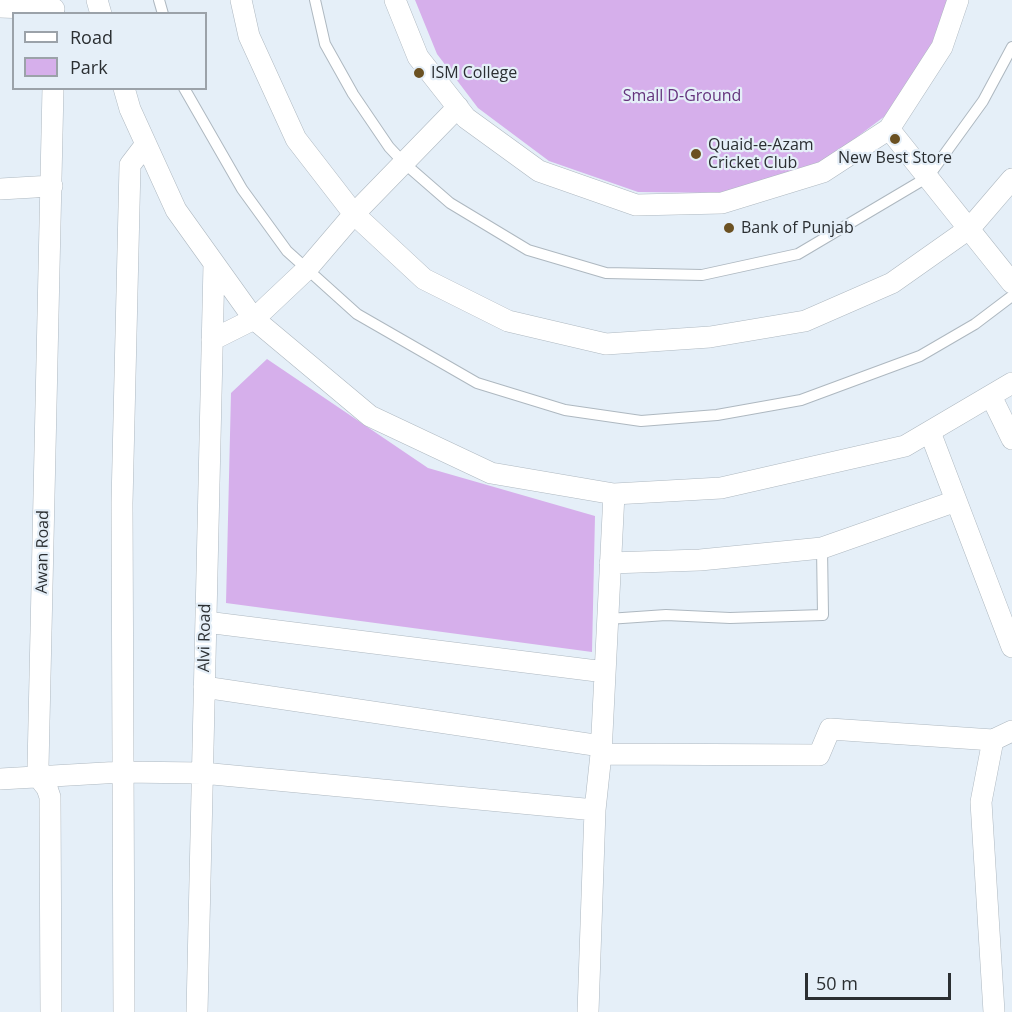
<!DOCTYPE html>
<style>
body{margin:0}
#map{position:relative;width:1012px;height:1012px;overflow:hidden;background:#e5eff8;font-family:"Open Sans",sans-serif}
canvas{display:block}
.legend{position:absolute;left:12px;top:12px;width:195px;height:78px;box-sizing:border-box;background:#e5eff8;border:2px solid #9ba2a9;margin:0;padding:8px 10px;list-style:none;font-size:18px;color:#2b2f32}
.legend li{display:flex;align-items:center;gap:12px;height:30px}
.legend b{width:30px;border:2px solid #9ba2a9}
.scale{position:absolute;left:805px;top:973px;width:146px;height:27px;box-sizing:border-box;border:3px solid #2b2f32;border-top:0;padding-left:8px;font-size:18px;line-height:21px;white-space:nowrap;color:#2b2f32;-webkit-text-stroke:4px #e5eff8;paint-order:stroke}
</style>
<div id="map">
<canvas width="1012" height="1012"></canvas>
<ul class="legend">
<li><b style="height:8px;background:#fff"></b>Road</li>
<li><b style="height:16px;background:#d6afeb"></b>Park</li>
</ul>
<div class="scale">50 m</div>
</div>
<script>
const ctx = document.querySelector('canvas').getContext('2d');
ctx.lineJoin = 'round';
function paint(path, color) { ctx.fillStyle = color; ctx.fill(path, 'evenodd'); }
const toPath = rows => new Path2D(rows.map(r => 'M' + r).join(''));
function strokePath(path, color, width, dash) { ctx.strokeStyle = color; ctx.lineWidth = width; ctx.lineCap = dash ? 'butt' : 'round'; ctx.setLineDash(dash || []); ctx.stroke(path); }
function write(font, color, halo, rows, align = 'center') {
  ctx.font = font + ' "Open Sans",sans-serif'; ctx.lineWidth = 4.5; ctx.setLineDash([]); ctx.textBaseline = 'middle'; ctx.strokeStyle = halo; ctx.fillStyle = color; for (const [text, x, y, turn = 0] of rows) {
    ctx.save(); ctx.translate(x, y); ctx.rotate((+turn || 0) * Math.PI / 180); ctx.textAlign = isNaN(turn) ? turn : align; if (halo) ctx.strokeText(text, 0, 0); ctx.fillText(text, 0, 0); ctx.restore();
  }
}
const green = toPath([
 [415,0,948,0,934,48,885,116,817,167,723,193,638,192,549,161,478,108,437,54],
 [267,359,428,468,595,516,592,652,226,603,231,393]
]);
const lane = toPath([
 [159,0,163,14],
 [315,0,325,44,353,94,389,147,404,163,450,203,528,250,606,273,702,275,798,254,928,177,983,101,1012,47],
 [184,88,242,189,287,251,357,314,477,383,565,410,641,421,717,415,801,400,920,356,975,324,1012,296],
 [608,619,666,615,730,618,823,615,822,548]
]);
const street = toPath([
 [97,0,101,14],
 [241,0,249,36,296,139,354,214,424,279,508,321,606,344,710,337,805,321,892,283,970,228,1012,179],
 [395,0,418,57,466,118,539,171,636,205,722,203,823,172,889,129,942,47,958,0],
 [0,7,54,9],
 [124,88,130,109,176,210,254,319,370,416,491,473,614,494,721,488,905,446,1012,383],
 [889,129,1012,283],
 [0,189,52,186],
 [212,340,254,319,307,269,354,214,458,107],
 [991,396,1012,439],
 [930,432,1012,647],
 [610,563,700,560,822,548,956,501],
 [206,622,605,672],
 [204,687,601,746],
 [601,754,819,755,830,729,993,740],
 [0,779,122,772,202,773,595,810],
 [51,1012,50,797,47,788,40,779,38,767,53,88],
 [124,1012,122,503,130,165,146,144],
 [197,1012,214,264],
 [588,1012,595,810,601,754,614,494],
 [994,1012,981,802,993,740,1012,731]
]);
const markers = [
 [419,73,6,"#6b5122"],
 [895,139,6,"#6b5122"],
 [696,154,6,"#6b5122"],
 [729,228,6,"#6b5122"]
];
const poiNames = [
 ["ISM College",431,73],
 ["Quaid-e-Azam",708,145],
 ["Cricket Club",708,163],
 ["New Best Store",895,158,"center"],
 ["Bank of Punjab",741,228]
];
const parkNames = [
 ["Small D-Ground",682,96]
];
const streetNames = [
 ["Awan Road",43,552,-89],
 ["Alvi Road",205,638,-89]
];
paint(green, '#d6afeb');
strokePath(lane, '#aeb8c0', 12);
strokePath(street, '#aeb8c0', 22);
strokePath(lane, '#fff', 10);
strokePath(street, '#fff', 21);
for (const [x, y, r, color] of markers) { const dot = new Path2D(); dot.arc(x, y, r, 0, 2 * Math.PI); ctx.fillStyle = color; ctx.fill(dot); strokePath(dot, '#e5eff8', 2); }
write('16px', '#2b2f32', '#e5eff8', poiNames, 'left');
write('16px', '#64337c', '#e5eff8', parkNames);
write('16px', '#2b2f32', '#e5eff8', streetNames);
</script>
